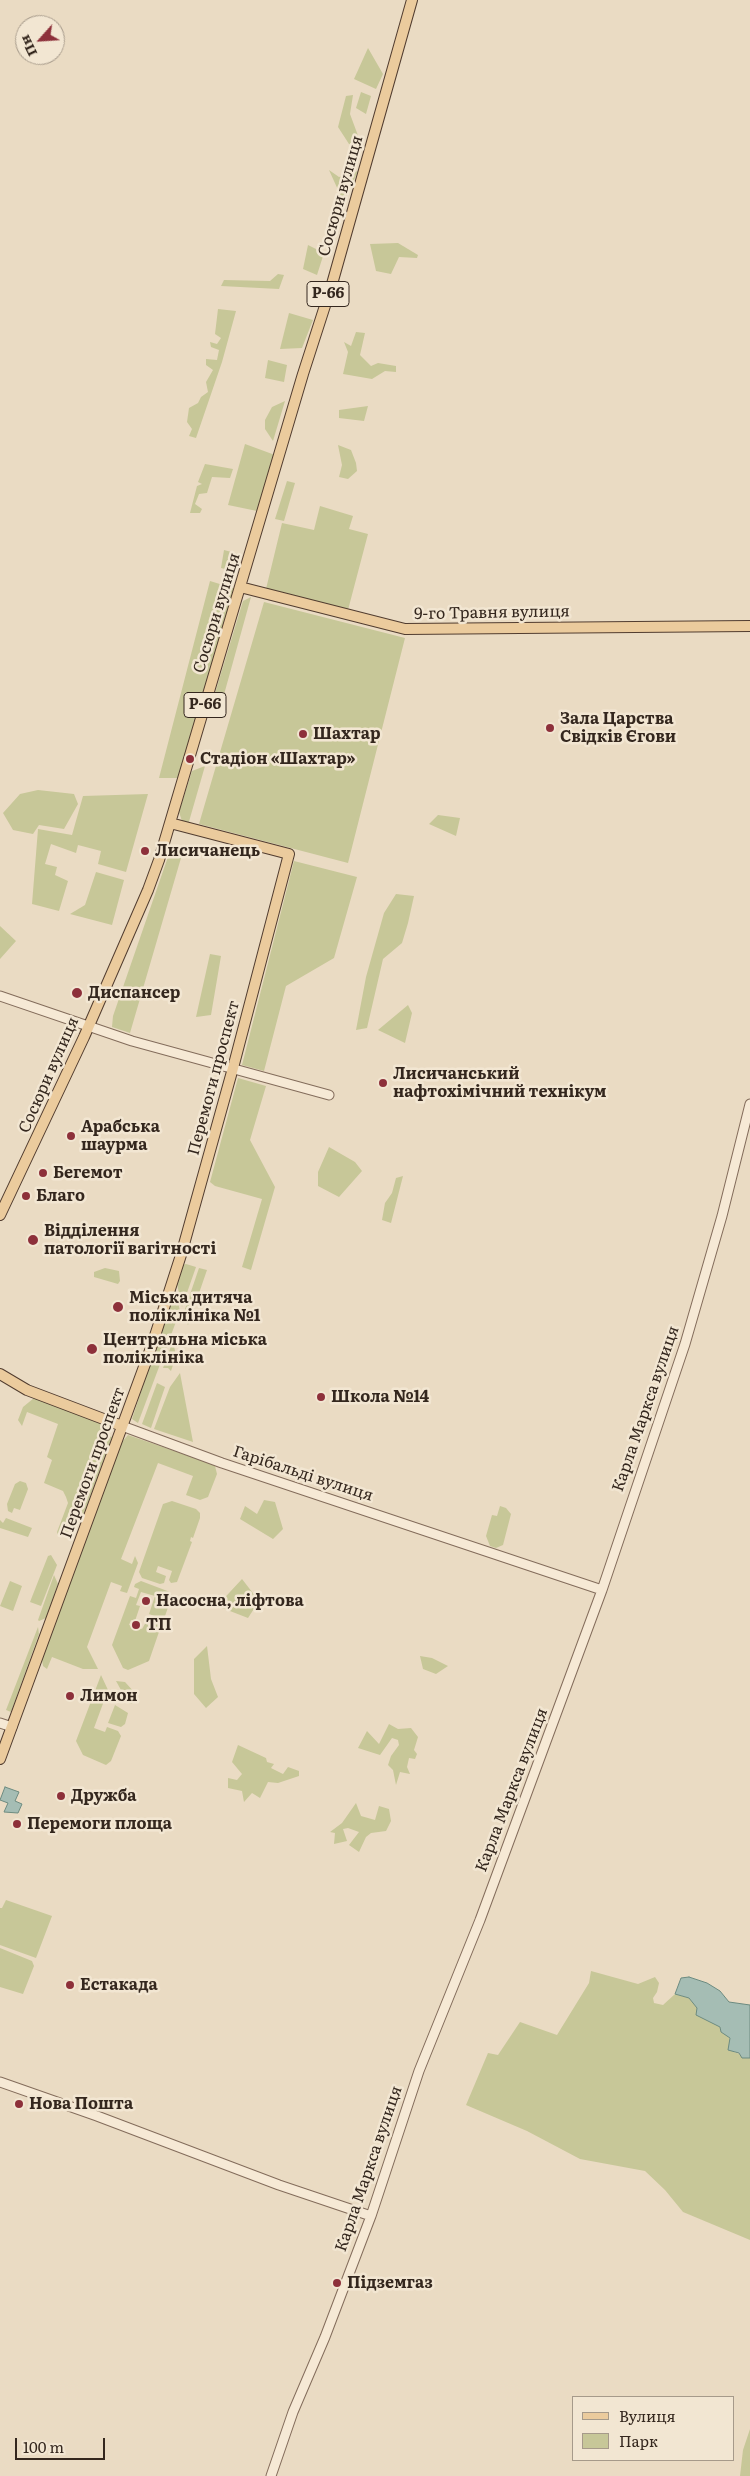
<!DOCTYPE html>
<meta charset="utf-8">
<style>
body{margin:0}
#map{position:relative;width:750px;height:2476px;overflow:hidden;background:#eadbc3;font-family:Literata,serif}
canvas{display:block}
.legend{position:absolute;left:572px;top:2396px;width:162px;height:65px;box-sizing:border-box;background:#f2e6d2;border:1px solid #a69a8a;margin:0;padding:6px 9px;list-style:none;font-size:15px;color:#34271e}
.legend li{display:flex;align-items:center;gap:10px;height:25px}
.legend b{width:25px;border:1px solid #a69a8a}
.north{position:absolute;left:15px;top:15px;width:50px;height:50px;box-sizing:border-box;background:#f2e6d2;border:1px solid #a69a8a;border-radius:50%;rotate:244deg;font-size:14px;font-weight:700;line-height:20px;text-align:center;color:#34271e}
.north::after{content:'';display:block;margin:auto;width:18px;height:22px;background:#8d303a;clip-path:polygon(50% 0,100% 100%,50% 72%,0 100%)}
.scale{position:absolute;left:15px;top:2438px;width:90px;height:22px;box-sizing:border-box;border:2px solid #34271e;border-top:0;padding-left:6px;font-size:15px;line-height:18px;white-space:nowrap;color:#34271e;-webkit-text-stroke:4px #f2e6d2;paint-order:stroke}
</style>
<div id="map">
<canvas width="750" height="2476"></canvas>
<ul class="legend">
<li><b style="height:6px;background:#ebcb9d"></b>Вулиця</li>
<li><b style="height:14px;background:#c7c798"></b>Парк</li>
</ul>
<div class="north">Пн</div>
<div class="scale">100 m</div>
</div>
<script>
const ctx = document.querySelector('canvas').getContext('2d');
ctx.lineJoin = 'round';
function paint(path, color) { ctx.fillStyle = color; ctx.fill(path, 'evenodd'); }
const toPath = rows => new Path2D(rows.map(r => 'M' + r).join(''));
function strokePath(path, color, width, dash) { ctx.strokeStyle = color; ctx.lineWidth = width; ctx.lineCap = dash ? 'butt' : 'round'; ctx.setLineDash(dash || []); ctx.stroke(path); }
function write(font, color, halo, rows, align = 'center') {
  ctx.font = font + ' Literata,serif'; ctx.lineWidth = 5; ctx.setLineDash([]); ctx.textBaseline = 'middle'; ctx.strokeStyle = halo; ctx.fillStyle = color; for (const [text, x, y, turn = 0] of rows) {
    ctx.save(); ctx.translate(x, y); ctx.rotate((+turn || 0) * Math.PI / 180); ctx.textAlign = isNaN(turn) ? turn : align; if (halo) ctx.strokeText(text, 0, 0); ctx.fillText(text, 0, 0); ctx.restore();
  }
}
const green = toPath([
 [368,48,383,74,376,89,354,79],
 [361,92,371,96,366,114,356,108],
 [353,95,350,114,360,141,354,147,349,144,338,127,346,96],
 [329,170,339,177,358,171,344,203],
 [398,243,418,255,417,258,399,257,391,274,376,271,370,244],
 [308,245,324,253,317,275,303,269],
 [278,274,284,275,279,289,221,286,224,280,270,281],
 [218,309,236,311,222,362,196,438,189,436,192,429,187,422,189,408,198,403,201,397,208,392,206,382,213,370,206,365,206,359,217,360,219,350,211,347,210,342,217,344,221,338,215,334],
 [289,313,313,320,302,348,280,349],
 [356,332,365,333,360,355,371,366,378,363,396,366,396,372,385,371,372,379,343,374,348,352,344,342,351,346],
 [268,360,287,365,284,382,265,378],
 [285,401,273,441,265,429,265,420,272,407],
 [368,406,364,421,339,418,339,410],
 [245,444,275,455,257,511,228,505],
 [338,445,351,450,356,463,357,471,348,479,339,477,342,465],
 [205,464,233,469,230,478,212,477,207,493,199,494,195,504,202,509,200,513,190,513,197,486,202,484,198,482],
 [287,481,295,483,284,521,275,519],
 [320,506,353,516,349,529,368,534,348,610,266,589,282,523,314,530],
 [224,550,239,554,233,571,221,568],
 [210,581,236,589,180,778,159,778],
 [251,597,220,709,212,703,243,601],
 [264,602,405,638,348,863,199,824],
 [205,766,188,825,182,821,179,812,192,771],
 [38,790,74,794,78,804,64,829,39,825,33,834,13,830,3,813,20,794],
 [148,794,126,872,98,864,101,851,78,845,76,853,51,844,45,864,57,867,55,875,68,881,59,911,32,904,38,829,72,835,83,796],
 [438,815,460,818,456,836,429,824],
 [179,849,181,858,130,1033,112,1027,113,1016,170,851],
 [294,861,357,877,334,958,286,986,264,1071,242,1065],
 [96,872,124,880,112,925,70,914,85,905],
 [396,894,414,896,408,923,402,943,383,959,367,1028,356,1030,366,977,384,913],
 [0,926,16,941,0,959],
 [210,954,221,956,211,1015,196,1017],
 [408,1005,412,1013,405,1043,378,1030],
 [238,1078,266,1086,250,1140,275,1187,251,1270,242,1267,262,1199,215,1186,210,1182],
 [329,1147,355,1162,362,1171,339,1197,318,1186,318,1172],
 [403,1176,391,1223,382,1220,385,1203,392,1193,396,1178],
 [186,1264,196,1267,182,1307,177,1284,182,1265],
 [105,1268,119,1271,120,1281,118,1284,94,1277,94,1272],
 [199,1268,207,1270,188,1325,183,1315],
 [175,1289,180,1311,138,1423,132,1419],
 [173,1341,176,1356,171,1371,168,1368,163,1368],
 [180,1373,193,1442,154,1429,170,1387],
 [157,1383,165,1387,151,1428,142,1424],
 [34,1398,108,1426,105,1435,112,1437,82,1519,72,1523,69,1531,63,1534,58,1535,57,1532,68,1503,66,1497,63,1491,44,1483,52,1460,47,1457,58,1424,27,1412,22,1426,18,1420,23,1407],
 [128,1435,212,1464,215,1466,217,1474,208,1497,200,1500,186,1495,193,1476,158,1463,121,1559,132,1564,135,1556,138,1563,127,1593,120,1591,122,1586,111,1582,87,1647,98,1669,83,1669,52,1657,47,1669,43,1666,42,1660,122,1442],
 [20,1481,26,1483,28,1489,20,1510,14,1508,12,1513,8,1511,7,1504,15,1484],
 [264,1500,275,1502,283,1529,273,1539,240,1519,245,1506,257,1514],
 [172,1501,196,1509,200,1513,200,1518,193,1538,191,1537,190,1541,192,1542,177,1582,171,1583,169,1580,172,1571,158,1566,156,1572,166,1576,164,1583,160,1584,142,1578,139,1572,163,1504],
 [500,1506,506,1508,511,1514,503,1545,496,1548,490,1546,486,1536,492,1515,497,1516],
 [6,1518,32,1528,28,1537,0,1528,0,1520,3,1523],
 [51,1555,57,1565,41,1606,30,1602,48,1556],
 [54,1575,58,1584,46,1618,39,1621,38,1620],
 [242,1579,259,1601,248,1618,217,1606],
 [10,1581,22,1586,13,1611,0,1606],
 [141,1581,170,1592,172,1596,165,1616,160,1618,149,1614,155,1596,141,1592,136,1605,140,1606,135,1621,131,1620,129,1625,142,1629,149,1617,159,1621,161,1626,149,1661,128,1670,123,1668,112,1645,130,1596,136,1598,139,1589,134,1587,135,1584],
 [38,1627,39,1634,11,1712,6,1710],
 [207,1646,211,1679,218,1697,206,1708,194,1694,194,1659],
 [420,1656,432,1658,448,1666,436,1674,423,1669],
 [101,1675,108,1690,94,1728,105,1732,107,1727,118,1731,121,1736,111,1761,106,1765,83,1755,76,1741],
 [116,1681,125,1682,135,1693,135,1698,132,1704,117,1700,121,1690],
 [115,1705,128,1713,125,1724,121,1727,108,1723],
 [389,1724,398,1729,411,1728,418,1737,414,1750,417,1754,415,1759,409,1758,407,1767,410,1774,400,1772,396,1785,393,1770,388,1765,391,1756,399,1745,398,1740,392,1738,380,1755,358,1748,367,1731,379,1744],
 [238,1745,266,1758,267,1762,274,1764,271,1768,283,1774,288,1767,299,1771,299,1776,278,1783,268,1782,260,1798,252,1793,244,1802,242,1791,228,1788,228,1778,237,1780,242,1774,232,1762],
 [356,1803,361,1816,375,1820,379,1806,389,1809,391,1821,386,1831,371,1833,366,1837,359,1852,349,1845,359,1832,348,1828,343,1829,347,1841,334,1844,335,1833,330,1832,342,1823],
 [6,1900,52,1916,36,1958,0,1945,0,1908,2,1908],
 [0,1948,32,1961,34,1966,23,1994,0,1987],
 [591,1971,638,1984,655,1977,659,1983,657,1992,653,1998,654,2003,663,2005,675,1994,689,1998,710,2021,720,2027,721,2032,728,2035,734,2052,750,2058,750,2240,683,2212,665,2190,645,2171,580,2159,527,2131,466,2105,488,2053,498,2055,520,2022,557,2035,589,1983],
 [750,2429,750,2476,740,2476,743,2450]
]);
const water = toPath([
 [5,1787,19,1792,15,1801,22,1804,18,1813,4,1812,8,1803,0,1800,5,1787],
 [689,1977,707,1983,720,1991,729,2002,750,2005,750,2058,742,2058,739,2053,728,2050,730,2038,721,2032,720,2027,696,2015,697,2008,689,1998,675,1994,681,1978,689,1977]
]);
const minor = toPath([
 [0,996,132,1041,329,1095],
 [122,1426,222,1463,602,1590],
 [0,1723,12,1727],
 [0,2082,97,2116,279,2185,371,2216],
 [271,2476,293,2412,325,2337,371,2216,419,2071,480,1920,602,1590,685,1344,722,1216,750,1104]
]);
const major = toPath([
 [240,587,405,629,750,626],
 [0,1215,84,1037,148,890,159,860,303,374,332,284,412,0],
 [0,1374,27,1390,122,1426],
 [0,1759,152,1345,181,1255,233,1068,289,854,170,823]
]);
const markers = [
 [550,728,5,"#8d303a"],
 [303,734,5,"#8d303a"],
 [190,759,5,"#8d303a"],
 [145,851,5,"#8d303a"],
 [77,993,6,"#8d303a"],
 [383,1083,5,"#8d303a"],
 [71,1136,5,"#8d303a"],
 [43,1173,5,"#8d303a"],
 [26,1196,5,"#8d303a"],
 [33,1240,6,"#8d303a"],
 [118,1307,6,"#8d303a"],
 [92,1349,6,"#8d303a"],
 [321,1397,5,"#8d303a"],
 [146,1601,5,"#8d303a"],
 [136,1625,5,"#8d303a"],
 [70,1696,5,"#8d303a"],
 [61,1796,5,"#8d303a"],
 [17,1824,5,"#8d303a"],
 [70,1985,5,"#8d303a"],
 [19,2104,5,"#8d303a"],
 [337,2283,5,"#8d303a"]
];
const shields = [
 [328,294,42],
 [205,705,42]
];
const shieldNames = [
 ["Р-66",328,294],
 ["Р-66",205,705]
];
const streetNames = [
 ["Сосюри вулиця",341,196,-74],
 ["Сосюри вулиця",217,613,-73],
 ["9-го Травня вулиця",492,613,-1],
 ["Сосюри вулиця",49,1075,-66],
 ["Перемоги проспект",214,1078,-75],
 ["Карла Маркса вулиця",646,1409,-71],
 ["Перемоги проспект",93,1463,-70],
 ["Гарібальді вулиця",303,1474,18],
 ["Карла Маркса вулиця",512,1790,-69],
 ["Карла Маркса вулиця",369,2169,-71]
];
const poiNames = [
 ["Зала Царства",560,719],
 ["Свідків Єгови",560,737],
 ["Шахтар",313,734],
 ["Стадіон «Шахтар»",200,759],
 ["Лисичанець",155,851],
 ["Диспансер",88,993],
 ["Лисичанський",393,1074],
 ["нафтохімічний технікум",393,1092],
 ["Арабська",81,1127],
 ["шаурма",81,1145],
 ["Бегемот",53,1173],
 ["Благо",36,1196],
 ["Відділення",44,1231],
 ["патології вагітності",44,1249],
 ["Міська дитяча",129,1298],
 ["поліклініка №1",129,1316],
 ["Центральна міська",103,1340],
 ["полiклiнiка",103,1358],
 ["Школа №14",331,1397],
 ["Насосна, ліфтова",156,1601],
 ["ТП",146,1625],
 ["Лимон",80,1696],
 ["Дружба",71,1796],
 ["Перемоги площа",27,1824],
 ["Естакада",80,1985],
 ["Нова Пошта",29,2104],
 ["Підземгаз",347,2283]
];
paint(green, '#c7c798');
paint(water, '#a5bdb4');
strokePath(water, '#6d8b80', 1);
strokePath(minor, '#836c5b', 11);
strokePath(major, '#513c2f', 12);
strokePath(minor, '#f6e9d5', 9);
strokePath(major, '#ebcb9d', 10);
for (const [x, y, r, color] of markers) { const dot = new Path2D(); dot.arc(x, y, r, 0, 2 * Math.PI); ctx.fillStyle = color; ctx.fill(dot); strokePath(dot, '#f2e6d2', 2); }
for (const [x, y, w] of shields) { const box = new Path2D(); box.roundRect(x - w / 2, y - 12.5, w, 25, 4); ctx.fillStyle = '#f2e6d2'; ctx.fill(box); strokePath(box, '#34271e', 1); }
write('bold 15px', '#34271e', null, shieldNames);
write('16px', '#34271e', '#f2e6d2', streetNames);
write('bold 16px', '#34271e', '#f2e6d2', poiNames, 'left');
</script>
